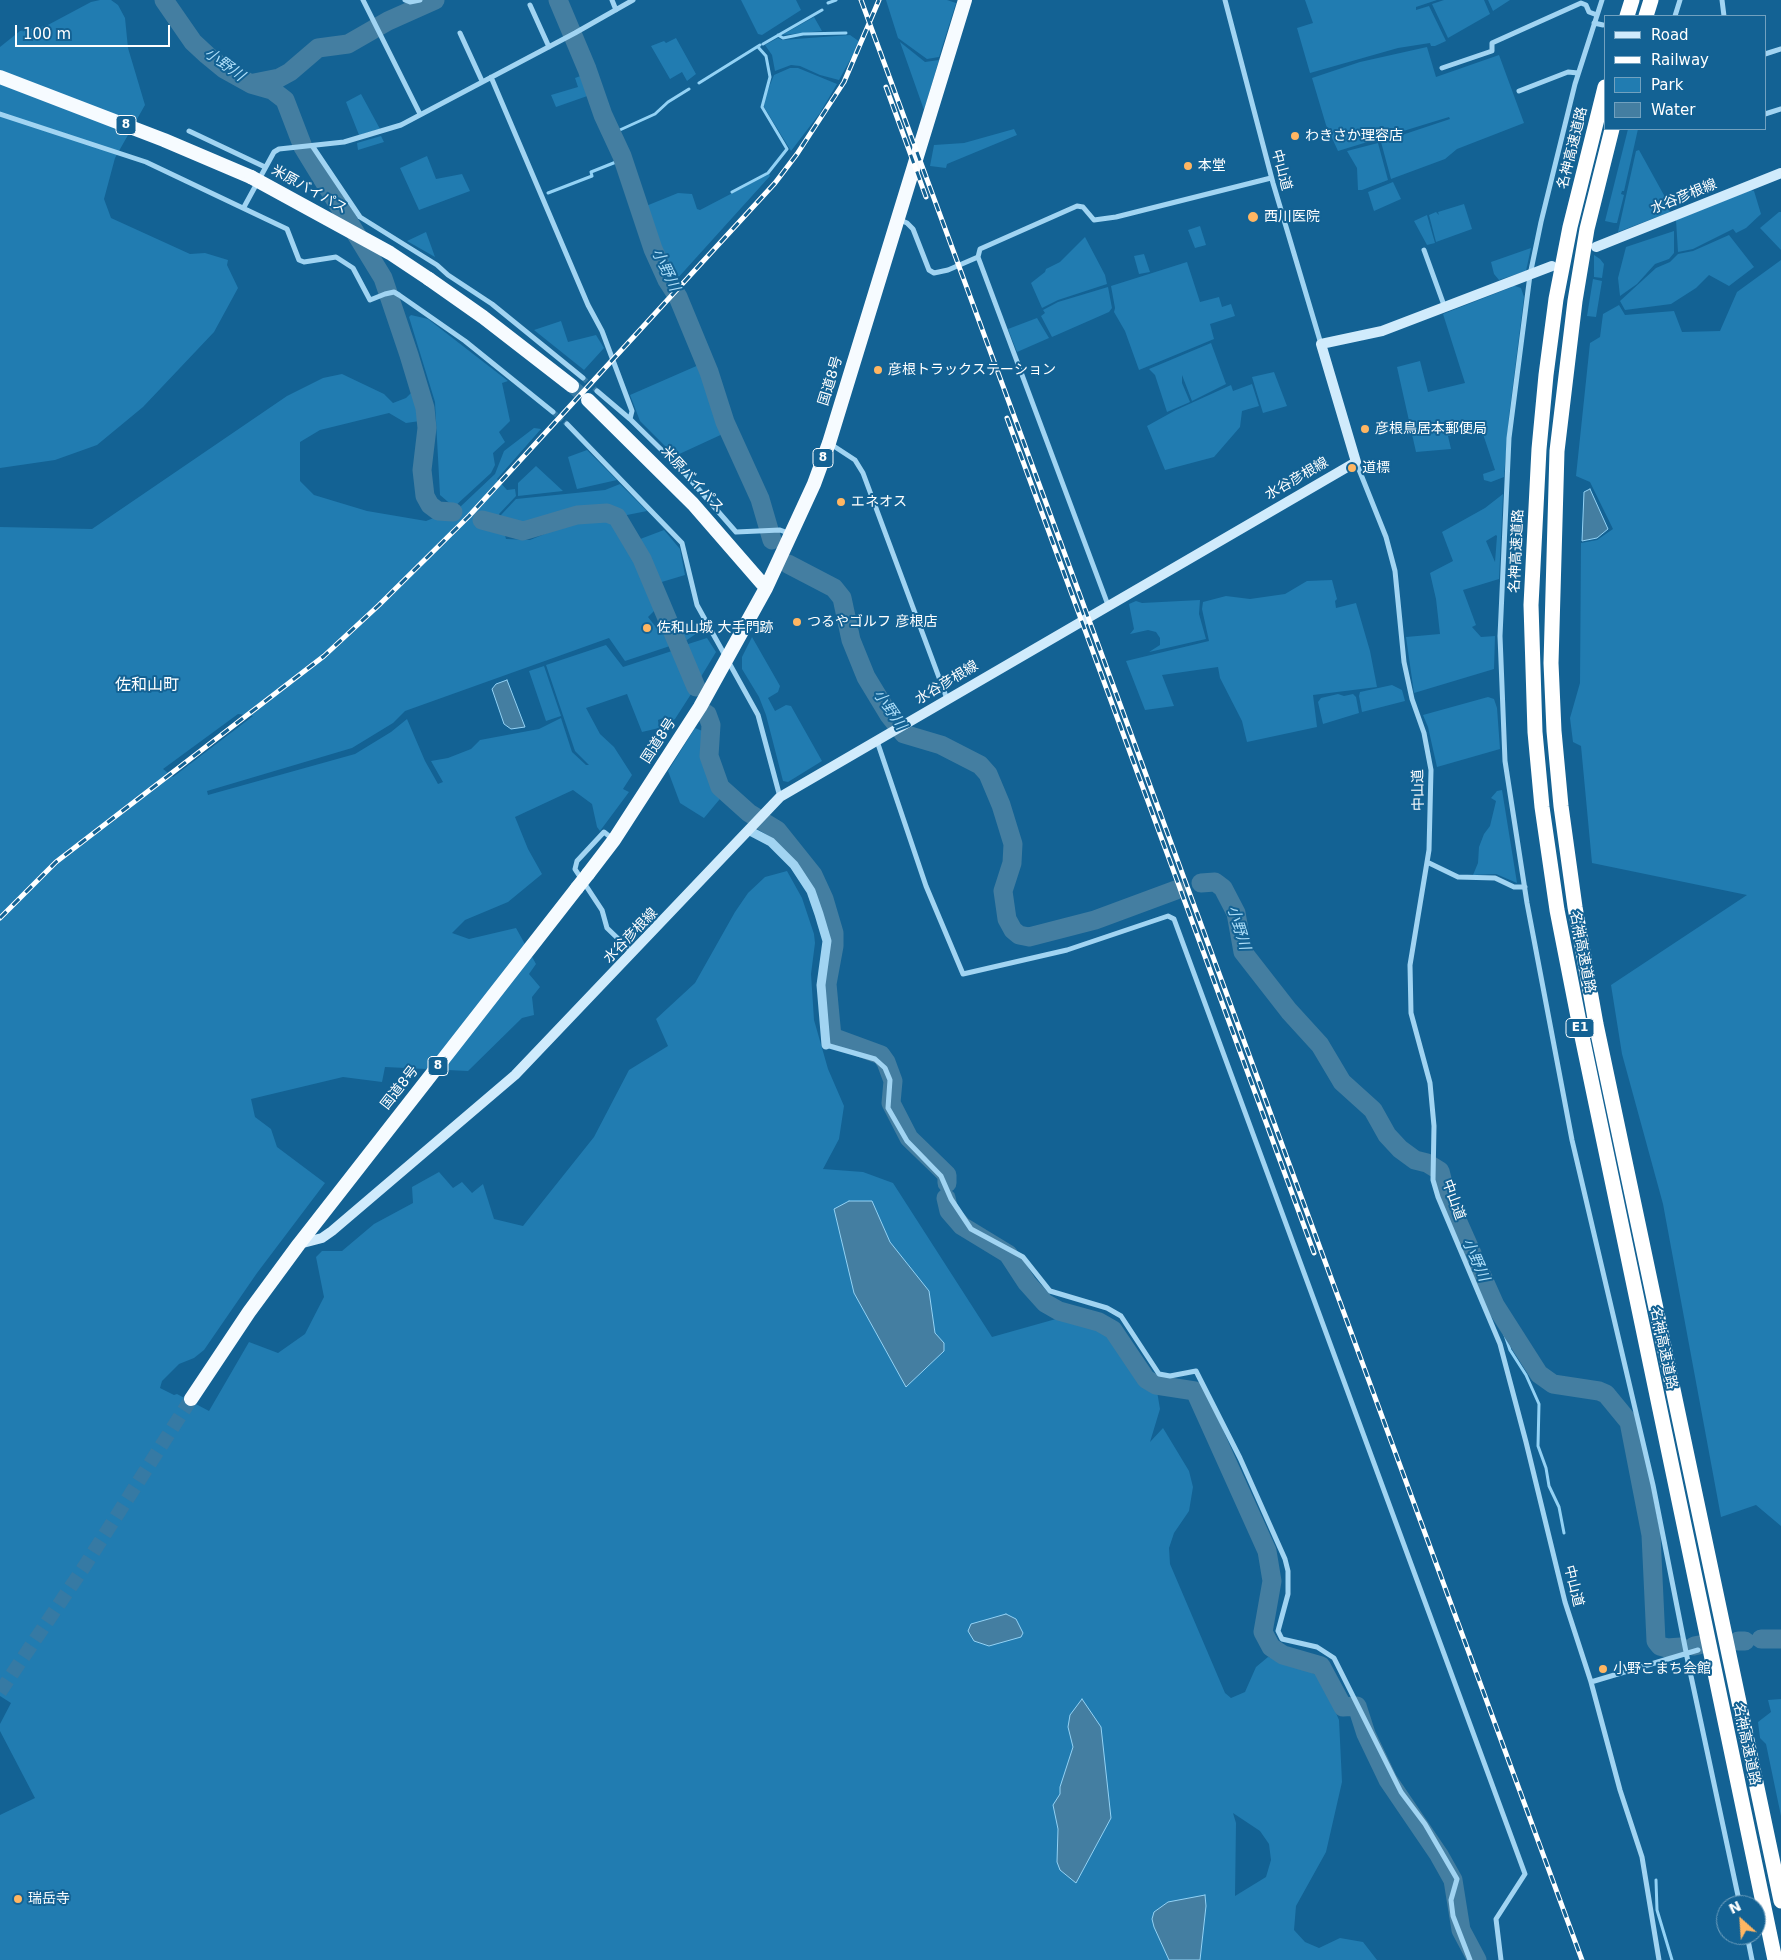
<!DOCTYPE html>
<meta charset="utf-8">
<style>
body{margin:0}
#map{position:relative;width:1781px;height:1960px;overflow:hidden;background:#136294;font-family:"DejaVu Sans",sans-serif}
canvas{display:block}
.legend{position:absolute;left:1604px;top:15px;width:162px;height:115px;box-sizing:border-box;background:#136294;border:1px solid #71a1bf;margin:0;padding:6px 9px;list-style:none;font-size:15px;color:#fff}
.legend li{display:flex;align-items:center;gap:10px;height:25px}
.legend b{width:25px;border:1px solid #71a1bf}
.north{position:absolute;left:1716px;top:1895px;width:50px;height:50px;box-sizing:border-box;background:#136294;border:1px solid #71a1bf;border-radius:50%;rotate:334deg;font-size:14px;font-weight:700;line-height:20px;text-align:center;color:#fff}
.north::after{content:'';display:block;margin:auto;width:18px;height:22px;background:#ffb662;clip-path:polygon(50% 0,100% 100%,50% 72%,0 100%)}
.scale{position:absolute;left:15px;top:25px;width:155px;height:22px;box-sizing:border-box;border:2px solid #fff;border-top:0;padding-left:6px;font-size:15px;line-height:18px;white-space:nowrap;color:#fff;-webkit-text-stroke:4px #136294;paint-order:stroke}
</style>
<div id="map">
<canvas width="1781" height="1960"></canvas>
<ul class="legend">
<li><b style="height:6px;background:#d0ebfc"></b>Road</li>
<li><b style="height:6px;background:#fff"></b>Railway</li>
<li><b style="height:14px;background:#217cb1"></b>Park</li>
<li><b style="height:14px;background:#447ea1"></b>Water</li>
</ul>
<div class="north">N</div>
<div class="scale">100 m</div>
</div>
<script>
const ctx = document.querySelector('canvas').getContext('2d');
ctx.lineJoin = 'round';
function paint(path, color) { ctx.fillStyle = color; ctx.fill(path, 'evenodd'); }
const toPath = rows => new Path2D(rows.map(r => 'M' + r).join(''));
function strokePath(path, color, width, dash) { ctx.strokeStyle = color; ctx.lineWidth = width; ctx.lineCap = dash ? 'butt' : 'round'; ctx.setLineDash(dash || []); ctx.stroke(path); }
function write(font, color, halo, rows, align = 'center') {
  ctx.font = font + ' "DejaVu Sans","Noto Sans JP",sans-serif'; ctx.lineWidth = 4; ctx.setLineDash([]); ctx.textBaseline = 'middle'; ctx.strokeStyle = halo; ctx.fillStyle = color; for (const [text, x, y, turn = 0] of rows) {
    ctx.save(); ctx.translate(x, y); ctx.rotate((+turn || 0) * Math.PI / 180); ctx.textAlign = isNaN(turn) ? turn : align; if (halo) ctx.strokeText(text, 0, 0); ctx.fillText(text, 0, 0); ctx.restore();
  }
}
const green = toPath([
 [100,0,111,0,118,5,125,18,128,48,145,105,115,158,104,199,111,218,190,254,205,253,228,260,227,265,238,288,214,332,143,407,97,445,55,460,0,468,0,47,20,31,46,26,91,2],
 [741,0,796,0,801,10,762,35,758,34],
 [886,0,947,0,956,3,939,57,927,59,898,38],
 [1305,0,1437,0,1416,7,1416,10,1429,6,1446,41,1435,46,1431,46,1430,43,1398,48,1310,73,1297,28,1313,23],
 [1444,0,1484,0,1490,14,1448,38,1432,4],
 [1488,0,1510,0,1493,11],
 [814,17,822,31,782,35],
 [850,35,860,42,839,80,820,75,800,66,791,65,775,71,772,55,765,45,778,38,782,40],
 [676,38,696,74,687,81,682,72,670,79,651,46,664,41,666,43],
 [900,42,925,62,939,60,924,110],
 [1427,47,1436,77,1499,55,1524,123,1457,149,1445,159,1391,179,1381,142,1450,119,1449,117,1338,151,1326,125,1312,78,1360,62],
 [790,68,798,68,837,84,820,113,791,151,764,107,765,97,774,75],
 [586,74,593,94,556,107,551,95,578,87,575,78],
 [361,94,380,129,359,135,346,102],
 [1014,129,1017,135,947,164,946,168,930,166,934,145,964,143],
 [1628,129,1638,129,1624,191,1622,191,1621,194,1624,195,1617,223,1614,223,1605,221],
 [381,136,384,142,358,150,357,143],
 [1378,143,1388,180,1362,190,1358,190,1357,168,1347,151],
 [1639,150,1665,197,1670,212,1618,232,1636,151],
 [427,156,436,179,462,174,470,191,419,210,400,168],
 [769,174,770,176,676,280,661,251,646,206,678,193,692,194,697,209,700,210],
 [1393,182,1401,199,1374,211,1368,192],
 [1751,190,1754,191,1761,214,1746,228,1736,233,1733,229,1693,249,1678,252,1676,220],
 [1464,204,1472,229,1436,242,1429,215,1436,212,1439,215,1438,212],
 [1779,212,1781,212,1781,250,1760,228],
 [1427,215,1435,243,1427,245,1414,221],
 [1200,226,1206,245,1195,248,1188,230],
 [1674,231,1674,253,1669,259,1655,264,1637,284,1620,296,1618,278,1626,247],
 [426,232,435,257,407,241],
 [1729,235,1754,267,1729,286,1709,275,1696,288,1671,304,1625,310,1620,301,1656,268,1670,262,1678,254,1693,251],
 [1085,237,1105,275,1107,284,1058,300,1042,308,1031,283,1045,272,1046,269,1060,262],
 [1531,248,1526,271,1499,280,1494,274,1491,262],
 [1144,254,1150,272,1139,274,1134,256],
 [1594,255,1600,259,1604,264,1602,278,1594,277],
 [1781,260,1781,1526,1756,1505,1721,1517,1663,1204,1622,1054,1611,985,1747,895,1592,863,1581,746,1573,742,1570,718,1580,683,1581,543,1597,540,1613,529,1590,482,1576,476,1590,343,1600,337,1603,314,1619,305,1625,315,1674,311,1682,332,1720,331,1737,292],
 [1187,262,1200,302,1219,297,1222,307,1231,304,1235,316,1210,324,1214,339,1139,370,1125,331,1114,312,1115,308,1111,286],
 [1593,279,1602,281,1596,317,1587,316],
 [1512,285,1521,288,1524,297,1509,416,1504,477,1491,482,1484,480,1483,474,1495,470,1481,428,1448,436,1451,449,1416,452,1397,367,1420,361,1428,392,1465,383,1443,314,1512,287],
 [1108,287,1112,308,1109,312,1052,337,1041,316,1045,313,1043,310,1058,302],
 [411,315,428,319,508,381,502,383,510,421,499,432,505,442,493,453,495,465,491,473,454,507,440,495,435,402,409,317],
 [1037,318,1049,338,1017,352,1008,329],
 [561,321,568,342,596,335,604,348,584,370,534,330],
 [1211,343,1226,384,1192,401,1182,375,1182,383,1190,402,1167,412,1155,375,1149,369],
 [701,364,727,432,675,456,640,421,630,395],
 [1274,372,1287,406,1263,413,1252,377],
 [342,374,384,394,393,403,406,398,413,391,421,411,420,421,406,423,389,413,320,430,300,442,300,481,314,495,367,511,426,521,459,508,495,474,504,451,534,428,541,429,497,479,507,490,515,489,516,496,499,514,506,539,530,540,574,522,613,522,633,555,656,609,648,617,655,626,664,620,673,645,625,661,609,638,405,711,393,723,352,748,207,791,208,795,355,754,391,732,407,719,425,761,438,784,443,782,431,761,448,758,471,749,480,740,539,729,561,718,572,752,586,765,589,765,575,751,546,665,606,645,623,667,675,650,693,691,675,719,667,724,663,718,658,720,659,728,642,732,627,694,586,708,600,734,614,747,632,775,623,789,629,792,600,831,597,827,592,804,573,790,515,817,528,849,542,874,508,902,465,920,452,933,469,939,516,928,536,964,529,974,540,987,532,997,534,1015,522,1018,468,1071,385,1067,382,1082,343,1077,251,1099,255,1117,271,1129,277,1147,325,1183,257,1273,204,1350,194,1358,179,1364,162,1381,160,1388,174,1395,177,1394,209,1411,249,1342,278,1353,305,1334,324,1297,316,1257,322,1251,342,1251,374,1224,413,1203,412,1187,439,1172,453,1188,462,1182,472,1193,483,1184,494,1219,523,1226,594,1137,629,1070,668,1046,656,1019,695,983,735,912,748,893,765,877,787,871,802,898,814,934,815,943,811,974,814,1020,828,1069,844,1106,839,1139,823,1169,863,1172,893,1183,992,1337,1063,1317,1114,1327,1156,1385,1160,1409,1150,1442,1163,1428,1189,1471,1193,1487,1189,1511,1174,1533,1169,1548,1170,1564,1225,1693,1231,1698,1245,1692,1256,1667,1268,1657,1286,1661,1321,1677,1339,1720,1342,1782,1326,1852,1296,1906,1294,1930,1305,1942,1319,1948,1340,1938,1363,1942,1377,1960,0,1960,0,1815,35,1798,0,1731,0,1724,11,1703,0,1696,0,527,92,529,287,396,323,378],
 [238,714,253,716,173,777,163,769],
 [1233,1813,1260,1831,1269,1844,1271,1860,1266,1877,1235,1896,1236,1823],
 [1252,384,1259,406,1242,411,1240,427,1214,457,1165,470,1147,426,1176,410,1231,385,1233,391],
 [587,450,617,480,577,489,568,457],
 [536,466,563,491,518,496,518,483],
 [620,484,647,511,622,516,608,510,575,512,522,528,503,523,501,515,516,499,605,490],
 [1503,494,1499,579,1463,590,1476,625,1472,627,1481,637,1495,636,1494,669,1414,693,1406,637,1440,634,1436,599,1430,573,1453,561,1442,532,1485,508],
 [1496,535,1497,536,1495,562,1486,541],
 [664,530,680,549,685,575,655,584,635,541],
 [1332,580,1337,599,1335,601,1336,608,1356,603,1370,651,1377,687,1313,695,1317,727,1247,742,1242,721,1220,678,1218,667,1162,675,1174,706,1145,710,1126,661,1209,641,1202,609,1203,602,1226,596,1250,599,1285,594,1307,581],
 [1200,600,1199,614,1206,639,1149,652,1160,645,1160,638,1156,632,1148,630,1130,634,1134,629,1129,604,1136,601,1142,603],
 [698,625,700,631,681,644,676,632],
 [752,637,780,686,778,692,768,698,775,711,786,705,791,706,822,761,788,782,783,781,766,715,759,697,742,669,742,657],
 [707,638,716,652,699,680,697,676,695,679,682,646],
 [544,666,561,716,546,721,529,671],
 [1392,685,1402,690,1405,701,1362,712,1359,696,1360,692],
 [1338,694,1344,696,1353,694,1356,697,1359,713,1323,724,1318,702,1321,698],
 [1488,697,1494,699,1497,708,1500,749,1437,767,1428,727,1423,715],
 [695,728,705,732,724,794,704,818,680,803,668,771],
 [1502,790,1517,883,1496,874,1473,875,1478,863,1479,847,1484,834,1490,826,1496,801,1491,798,1497,791],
 [1781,1699,1781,1816,1766,1744,1760,1738,1758,1722,1771,1712,1768,1700]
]);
const water = toPath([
 [1590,489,1608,529,1597,538,1582,541,1584,492,1590,489],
 [507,680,525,727,511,729,504,724,492,689,496,684,507,680],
 [849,1201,872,1201,890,1242,929,1291,935,1333,944,1343,944,1351,906,1387,854,1293,834,1209,849,1201],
 [1006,1614,1016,1619,1023,1633,1021,1637,989,1646,974,1641,968,1631,971,1624,1006,1614],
 [1082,1699,1101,1727,1111,1818,1076,1883,1060,1870,1057,1862,1058,1829,1053,1805,1060,1794,1060,1787,1073,1747,1068,1727,1070,1715,1082,1699],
 [1205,1895,1206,1906,1200,1960,1169,1960,1154,1927,1152,1919,1154,1912,1168,1902,1205,1895]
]);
const stream = toPath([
 [828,3,836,0],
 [778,35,783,38,803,34,846,33],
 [763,44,822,10],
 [699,83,760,45],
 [611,134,655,114,668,102,689,89],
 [732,192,768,173,787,149,762,107,770,77,766,56,758,47],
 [548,193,592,176,591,172,616,162],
 [1495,1305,1510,1350,1526,1375,1539,1404,1538,1446,1546,1468,1549,1486,1559,1507,1564,1533],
 [1656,1880,1657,1910,1672,1960]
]);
const river = toPath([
 [164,0,193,42,207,55,224,69,251,84,272,90,285,100,303,147,383,278,409,355,425,408,427,428,422,470,425,496,430,505,438,511,453,512],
 [558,0,587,69,603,115,622,156,653,249,667,280,678,297,709,372,725,422,760,499,772,540],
 [254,83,279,78,290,72,318,48,348,44,388,21,435,0],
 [482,520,523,531,577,515,607,513,617,517,642,559,696,687],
 [788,564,834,588,842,598,851,640,866,677,889,715,904,734,941,745,980,765,988,774,1001,805,1013,844,1012,863,1003,891,1007,919,1013,930,1019,935,1029,937,1095,920,1176,890],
 [707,714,711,725,709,756,720,787,749,813,777,830,813,875,824,899,834,933,834,946,827,984,832,1037,881,1055,886,1062,893,1081,891,1103,909,1138,941,1169,947,1175,947,1183],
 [1201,883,1215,882,1223,888,1236,913,1243,952,1289,1011,1320,1045,1342,1082,1373,1110,1387,1135,1400,1149,1415,1160,1427,1163,1440,1171,1446,1195,1495,1305,1539,1374,1553,1384,1599,1391,1606,1394,1629,1422,1651,1535,1656,1641,1660,1646,1667,1648,1681,1647],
 [946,1198,949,1211,962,1226,1008,1254,1027,1283,1045,1303,1059,1311,1099,1322,1113,1330,1146,1379,1156,1385,1195,1391,1267,1551,1272,1581,1263,1632,1271,1647,1283,1655,1321,1666,1343,1707,1357,1706,1366,1734,1388,1780,1439,1855,1453,1880,1461,1930,1477,1960],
 [1761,1639,1781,1639],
 [1738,1641,1745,1641],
 [1694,1646,1699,1645]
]);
const minorTunnel = toPath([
 [583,378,597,391],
 [553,412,567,424]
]);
const trunkTunnel = toPath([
 [572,386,588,400],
 [0,1692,84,1567,191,1399]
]);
const minor = toPath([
 [363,0,420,114],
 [405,0,410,2,420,0],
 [612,0,616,10],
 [1225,0,1273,183,1321,344],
 [1602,0,1575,84,1541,222,1530,275,1509,438,1500,636,1505,761,1527,903,1572,1140,1653,1485,1688,1662,1740,1905],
 [1722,0,1724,16],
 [530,5,549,47],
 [1675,16,1680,0],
 [1594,23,1603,25],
 [460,33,482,81],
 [1765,54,1781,49],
 [1442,68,1492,51,1492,43,1581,3,1586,5,1589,12,1597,15],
 [491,77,588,305,602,331,632,411,630,419],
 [1519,91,1568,72,1578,73],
 [0,114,146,162,287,229,299,260,304,262,336,257,353,268,370,300,385,294,394,292,399,295,465,341,553,412],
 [1765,114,1781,109],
 [189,131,265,167],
 [313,147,360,217,437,265,448,275,492,304,583,378],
 [244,207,274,152,279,149,344,142,401,125,575,33,633,0],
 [898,219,907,223,913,229,929,270,934,273,948,270,978,257],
 [1424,250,1445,308],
 [597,391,630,419,681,469,736,532,780,530,791,534],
 [567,424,682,543,697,605,758,715,780,797],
 [829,443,855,460,863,473,947,699],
 [1356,462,1386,537,1395,571,1404,662,1412,699,1424,733,1431,770,1429,850,1410,965,1411,1013,1430,1083,1434,1126,1433,1180,1438,1197,1500,1344,1526,1442,1565,1602,1591,1682,1620,1790,1642,1857,1659,1960],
 [1108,605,978,257,980,249,1077,206,1083,207,1094,220,1116,217,1271,178],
 [877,741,926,886,963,974,1067,950,1168,916,1174,919,1525,1874,1496,1919,1501,1960],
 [614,840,604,832,577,861,575,869,602,910,607,928,633,953],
 [1427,862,1458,877,1495,878,1514,887,1525,887],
 [826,1045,875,1059,885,1068,890,1080,888,1108,907,1141,941,1176,951,1199,971,1229,1023,1257,1050,1291,1107,1308,1121,1316,1159,1374,1170,1376,1196,1371,1240,1458,1285,1559,1288,1571,1288,1594,1278,1631,1282,1639,1317,1647,1334,1658,1401,1792,1425,1824,1457,1879,1451,1900,1453,1916,1470,1960],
 [1591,1682,1698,1650],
 [1747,1935,1752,1960]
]);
const tertiary = toPath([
 [750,831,771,842,794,865,811,891,819,914,827,941,821,985,826,1045]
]);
const secondary = toPath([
 [1596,247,1781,173],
 [299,1244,322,1238,332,1231,515,1075,780,797,1356,462,1321,344,1382,331,1552,266]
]);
const trunk = toPath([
 [0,77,164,140,251,177],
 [429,279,483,317,572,386],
 [588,400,693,504,766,588],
 [588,874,614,840,700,707,766,588,814,484,829,443,965,0],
 [191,1399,249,1312,299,1244,577,888]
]);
const motorway = toPath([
 [1627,16,1632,0],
 [1646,16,1651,0],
 [1605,87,1570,227,1556,299,1546,375,1539,449,1531,605,1535,732,1542,807,1557,910,1580,1027,1775,1960],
 [1612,129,1587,229,1575,301,1557,451,1551,663,1554,731,1561,806,1575,907,1596,1024,1781,1901]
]);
const rail = toPath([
 [861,0,1582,1960],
 [886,87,926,197],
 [1007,418,1314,1253],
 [0,918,56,862,324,656,379,605,469,516,775,183,797,154,844,82,879,0]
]);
const trunkBridge = toPath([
 [251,177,390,253,429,279],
 [577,888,588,874]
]);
const markers = [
 [1295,136,5,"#ffb662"],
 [1188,166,5,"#ffb662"],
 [1253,217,6,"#ffb662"],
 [878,370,5,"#ffb662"],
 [1365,429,5,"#ffb662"],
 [1352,468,5,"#ffb662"],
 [841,502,5,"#ffb662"],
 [797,622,5,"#ffb662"],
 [647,628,5,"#ffb662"],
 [1603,1669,5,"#ffb662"],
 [18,1899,5,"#ffb662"]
];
const shields = [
 [126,125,20],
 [823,458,20],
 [1580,1028,28],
 [438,1066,20]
];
const shieldNames = [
 ["8",126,125],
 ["8",823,458],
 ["E1",1580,1028],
 ["8",438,1066]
];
const poiNames = [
 ["わきさか理容店",1305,136],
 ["本堂",1198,166],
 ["西川医院",1264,217],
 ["彦根トラックステーション",888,370],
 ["彦根鳥居本郵便局",1375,429],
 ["道標",1362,468],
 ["エネオス",851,502],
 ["つるやゴルフ 彦根店",807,622],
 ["佐和山城 大手門跡",657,628],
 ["小野こまち会館",1613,1669],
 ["瑞岳寺",28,1899]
];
const streetNames = [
 ["名神高速道路",1573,148,-76],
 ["中山道",1281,170,75],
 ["米原バイパス",309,190,29],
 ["水谷彦根線",1684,197,-22],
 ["国道8号",831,381,-73],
 ["水谷彦根線",1297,479,-30],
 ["米原バイパス",692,480,47],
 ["名神高速道路",1517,551,-87],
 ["水谷彦根線",947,683,-31],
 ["国道8号",659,741,-57],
 ["中山道",1419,790,-91],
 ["水谷彦根線",631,936,-46],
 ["名神高速道路",1582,952,79],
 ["国道8号",400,1088,-52],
 ["中山道",1453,1200,70],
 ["名神高速道路",1663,1348,78],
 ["中山道",1573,1586,76],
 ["名神高速道路",1746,1744,78]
];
const waterNames = [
 ["小野川",224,65,36],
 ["小野川",665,270,64],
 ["小野川",889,710,55],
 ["小野川",1238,928,73],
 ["小野川",1475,1260,66]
];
const quarterNames = [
 ["佐和山町",147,686]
];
paint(green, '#217cb1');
paint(water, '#447ea1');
strokePath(water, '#93d2f5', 1);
strokePath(stream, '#93d2f5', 3);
strokePath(river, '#447ea1', 19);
strokePath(minorTunnel, '#367aa4', 5, [5, 2.5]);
strokePath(trunkTunnel, '#367aa4', 14, [14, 7]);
strokePath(minor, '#a1d4f2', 5);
strokePath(tertiary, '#a1d4f2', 9);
strokePath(secondary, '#d0ebfc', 10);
strokePath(trunk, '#f6fbff', 14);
strokePath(motorway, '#fff', 15);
strokePath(rail, '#fff', 5);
strokePath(rail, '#136294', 3, [9]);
strokePath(trunkBridge, '#f6fbff', 14);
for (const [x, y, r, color] of markers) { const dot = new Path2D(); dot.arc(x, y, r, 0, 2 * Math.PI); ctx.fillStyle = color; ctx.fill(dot); strokePath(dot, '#136294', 2); }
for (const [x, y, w] of shields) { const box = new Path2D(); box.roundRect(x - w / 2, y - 9.5, w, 19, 4); ctx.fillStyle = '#136294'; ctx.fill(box); strokePath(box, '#fff', 1); }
write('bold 12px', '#fff', null, shieldNames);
write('14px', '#fff', '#136294', poiNames, 'left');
write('14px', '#fff', '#136294', streetNames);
write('italic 15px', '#addef9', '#136294', waterNames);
write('16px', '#fff', '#136294', quarterNames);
</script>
